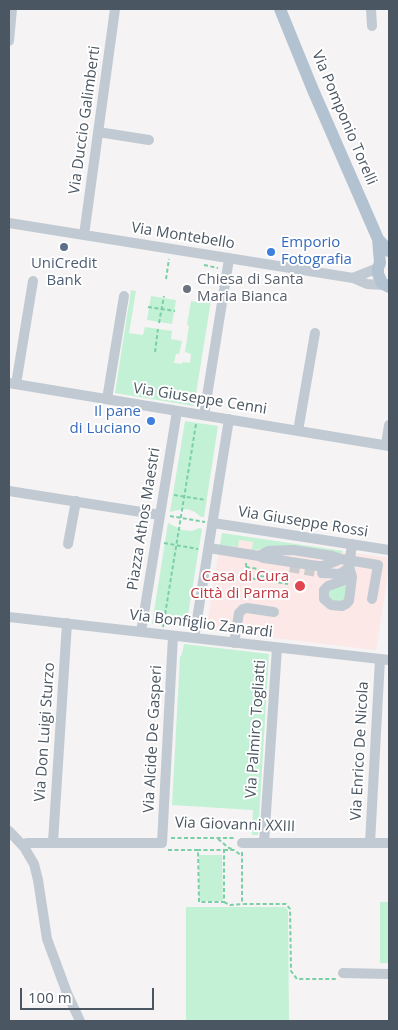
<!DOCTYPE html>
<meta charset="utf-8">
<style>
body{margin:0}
#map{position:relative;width:398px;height:1030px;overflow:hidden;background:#f5f3f3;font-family:"Open Sans",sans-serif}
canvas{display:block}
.frame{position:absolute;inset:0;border:10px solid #4a5661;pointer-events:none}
.scale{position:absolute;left:20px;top:988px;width:134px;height:22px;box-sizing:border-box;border:2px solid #4a5661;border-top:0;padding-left:6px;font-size:15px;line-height:18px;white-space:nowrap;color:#4a5661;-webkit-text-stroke:4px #fff;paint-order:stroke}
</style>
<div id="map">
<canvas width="398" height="1030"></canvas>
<div class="frame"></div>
<div class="scale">100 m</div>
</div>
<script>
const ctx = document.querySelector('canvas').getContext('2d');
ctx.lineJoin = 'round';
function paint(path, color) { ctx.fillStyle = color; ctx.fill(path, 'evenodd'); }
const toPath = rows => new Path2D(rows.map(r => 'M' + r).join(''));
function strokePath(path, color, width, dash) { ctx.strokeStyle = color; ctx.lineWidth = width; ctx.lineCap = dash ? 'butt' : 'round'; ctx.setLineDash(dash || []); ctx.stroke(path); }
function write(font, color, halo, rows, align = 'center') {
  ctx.font = font + ' "Open Sans",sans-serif'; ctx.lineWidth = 4; ctx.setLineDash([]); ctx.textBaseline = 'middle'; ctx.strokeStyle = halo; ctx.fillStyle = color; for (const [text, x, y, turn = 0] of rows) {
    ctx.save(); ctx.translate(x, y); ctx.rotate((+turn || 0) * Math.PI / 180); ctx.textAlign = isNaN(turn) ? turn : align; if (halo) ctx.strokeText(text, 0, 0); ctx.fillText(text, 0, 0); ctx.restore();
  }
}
const medical = toPath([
 [222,533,389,558,389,567,376,650,206,630]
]);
const green = toPath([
 [131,290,136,291,129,333,143,335,145,327,172,331,171,339,182,341,179,354,176,354,174,363,182,364,182,362,190,363,191,354,185,352,189,326,187,325,191,301,198,302,200,292,212,294,194,406,115,393],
 [151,296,176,300,172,324,147,320],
 [185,421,218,426,204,517,201,517,195,512,187,509,178,510,170,512],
 [168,523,182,530,192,531,199,528,202,529,186,627,152,624],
 [222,533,343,551,341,554,299,547,281,547,253,550,252,549,253,542,239,540,238,547,220,545],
 [348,580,345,600,334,603,326,596,326,592],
 [184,644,269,654,258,835,252,835,253,810,172,805,180,657,182,654],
 [199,855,222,855,223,901,199,901],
 [380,902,389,902,389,963,380,963],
 [186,907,285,907,288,910,289,1021,186,1021]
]);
const minorTunnel = toPath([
 [290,567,322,573]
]);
const path = toPath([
 [204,265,218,268],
 [166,279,169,259],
 [148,307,175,311],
 [159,323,164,296],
 [155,352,158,329],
 [174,495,206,500],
 [170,516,205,522],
 [164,543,198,549],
 [246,563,247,576,249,578,288,584],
 [246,567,258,569,260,576,273,578,273,582],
 [163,627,196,424],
 [171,838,234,838],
 [218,839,229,848,234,850],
 [168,850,198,850,199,902,224,902,224,850,198,850],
 [224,850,234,850,242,856],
 [242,852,242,902,244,904,286,904,290,909,291,971,297,979,336,979],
 [224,902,230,905,243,904]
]);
const minor = toPath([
 [371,9,372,26],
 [9,41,12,9],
 [98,132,149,140],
 [9,223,353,278,367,284,384,285],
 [84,235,115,9],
 [353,278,378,268],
 [9,383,389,446],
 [16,384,33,281],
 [107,399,124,296],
 [204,415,229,259],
 [298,431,315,333],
 [386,445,389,425],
 [9,491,160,515],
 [213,523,389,550],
 [68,544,76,501],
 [209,548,259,556,268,551,293,550,332,556,341,559,378,565,372,599],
 [259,556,264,558,318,566,323,566,341,559],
 [349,566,352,577,349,601,346,604,342,606,331,605,324,599,324,590,328,586,342,581,347,577,349,574,349,567,352,544],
 [322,573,340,574,346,570,349,566],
 [9,617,389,660],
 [141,632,177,411],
 [194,638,229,419],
 [234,643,239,613,243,609,247,608,274,612],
 [9,831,24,847,34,864,38,880,47,939,67,993,80,1021],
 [53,842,67,623],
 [242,843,389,843],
 [264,843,277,648],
 [370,843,380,659],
 [22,844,28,843,162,843,173,636],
 [343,973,389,974]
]);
const major = toPath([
 [280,9,313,90,378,239,389,251],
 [378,239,380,263,378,268,378,274,382,283,389,287]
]);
const markers = [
 [64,247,5,"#5c6f8a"],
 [271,252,5,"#3f7fe0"],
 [187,289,5,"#6b7280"],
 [151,421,5,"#3f7fe0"],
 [300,586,6,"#e0444e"]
];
const streetNames = [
 ["Via Pomponio Torelli",344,118,67],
 ["Via Duccio Galimberti",85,120,-82],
 ["Via Montebello",183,236,9],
 ["Via Giuseppe Cenni",200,399,9],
 ["Piazza Athos Maestri",144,519,-81],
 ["Via Giuseppe Rossi",303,522,9],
 ["Via Bonfiglio Zanardi",201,624,7],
 ["Via Palmiro Togliatti",256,729,-86],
 ["Via Don Luigi Sturzo",45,732,-86],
 ["Via Alcide De Gasperi",153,739,-87],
 ["Via Enrico De Nicola",360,751,-87],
 ["Via Giovanni XXIII",235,825,2]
];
const shopNames = [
 ["Emporio",281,243],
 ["Fotografia",281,260],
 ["Il pane",141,412,"right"],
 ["di Luciano",141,429,"right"]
];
const serviceNames = [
 ["UniCredit",64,264],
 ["Bank",64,281]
];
const worshipNames = [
 ["Chiesa di Santa",197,280],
 ["Maria Bianca",197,297]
];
const healthNames = [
 ["Casa di Cura",289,577],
 ["Città di Parma",289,594]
];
paint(medical, '#fce8e6');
paint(green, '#c3f1d5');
strokePath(minorTunnel, '#caccce', 10, [10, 5]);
strokePath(path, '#7ad0a6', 2, [4, 2.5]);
strokePath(minor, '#c1cad2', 10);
strokePath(major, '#b3c2d1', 12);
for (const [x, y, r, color] of markers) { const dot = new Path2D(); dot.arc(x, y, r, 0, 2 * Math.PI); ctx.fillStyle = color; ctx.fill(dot); strokePath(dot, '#fff', 2); }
write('15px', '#4a5661', '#fff', streetNames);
write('15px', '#366cbe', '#fff', shopNames, 'left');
write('15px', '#4e5e75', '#fff', serviceNames);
write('15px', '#5b616d', '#fff', worshipNames, 'left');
write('15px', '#be3a42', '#fff', healthNames, 'right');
</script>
